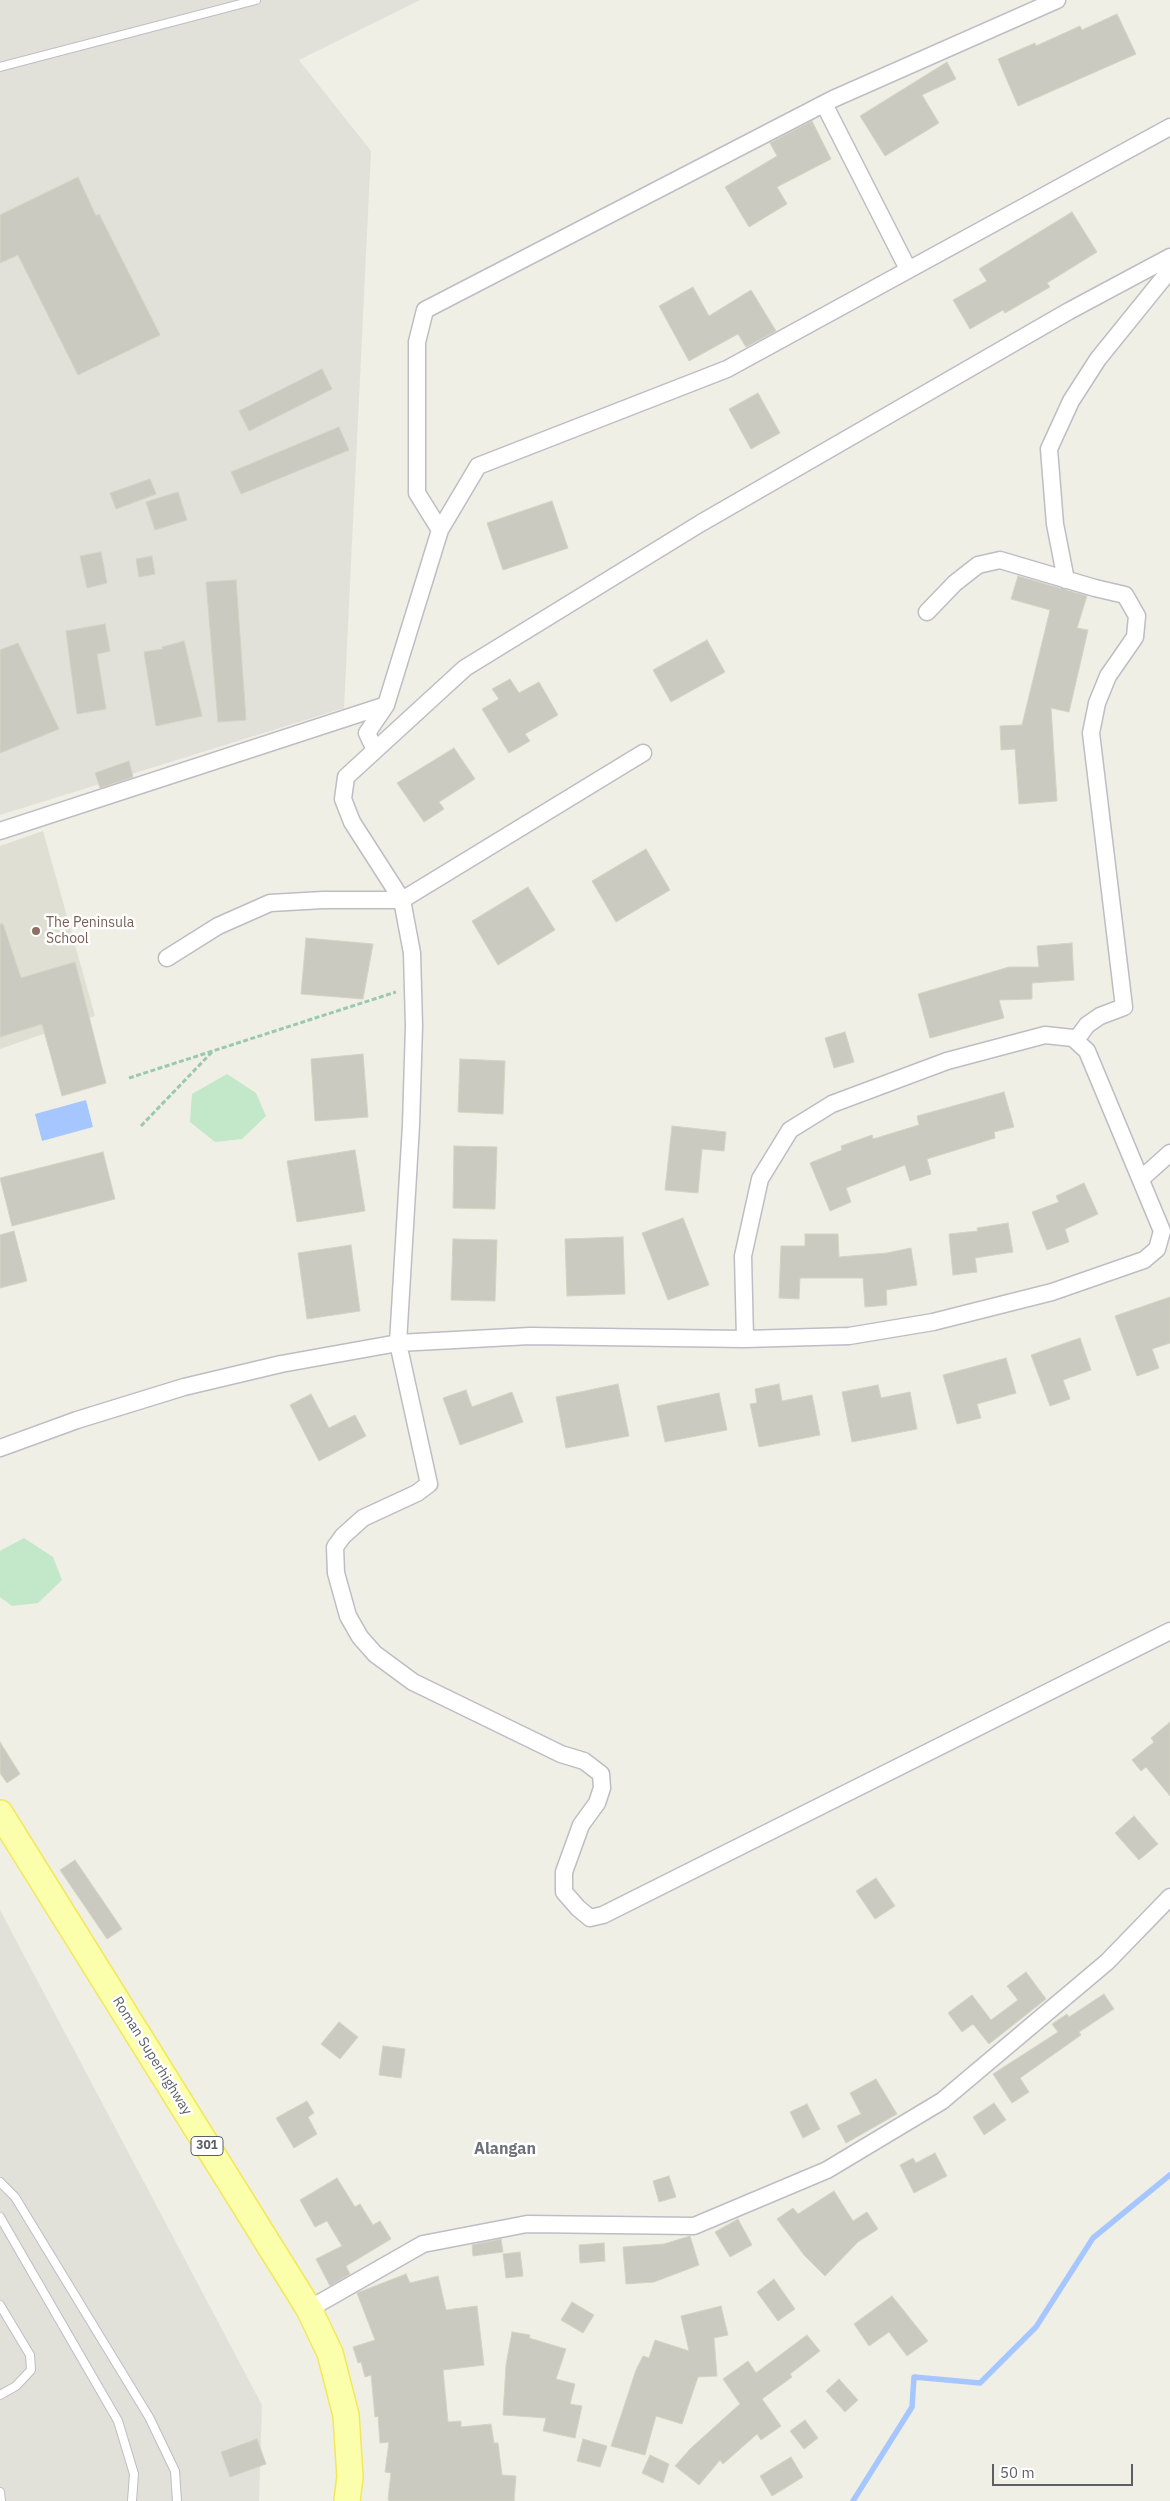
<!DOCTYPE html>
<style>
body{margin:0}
#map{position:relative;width:1170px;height:2501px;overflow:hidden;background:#f0efe5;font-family:"IBM Plex Sans",sans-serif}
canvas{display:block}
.scale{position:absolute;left:992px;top:2464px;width:141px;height:22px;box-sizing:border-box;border:2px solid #5d5f66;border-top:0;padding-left:6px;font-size:15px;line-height:18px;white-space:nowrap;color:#5d5f66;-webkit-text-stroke:4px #fff;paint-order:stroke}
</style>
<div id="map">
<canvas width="1170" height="2501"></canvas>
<div class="scale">50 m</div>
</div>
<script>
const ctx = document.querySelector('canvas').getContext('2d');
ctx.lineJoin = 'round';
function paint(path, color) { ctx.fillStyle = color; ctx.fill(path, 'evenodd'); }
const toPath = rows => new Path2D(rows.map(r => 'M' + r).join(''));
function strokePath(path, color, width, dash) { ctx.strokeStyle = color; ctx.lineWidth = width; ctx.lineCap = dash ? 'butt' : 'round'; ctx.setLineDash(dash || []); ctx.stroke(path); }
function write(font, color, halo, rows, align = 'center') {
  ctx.font = font + ' "IBM Plex Sans",sans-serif'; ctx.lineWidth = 5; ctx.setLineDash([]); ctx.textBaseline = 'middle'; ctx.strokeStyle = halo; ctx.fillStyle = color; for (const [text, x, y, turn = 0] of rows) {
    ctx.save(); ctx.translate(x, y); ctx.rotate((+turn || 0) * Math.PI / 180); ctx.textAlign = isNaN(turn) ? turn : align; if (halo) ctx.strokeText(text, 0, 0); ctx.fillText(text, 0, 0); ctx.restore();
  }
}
const industrial = toPath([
 [0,0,420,0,299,60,371,151,344,708,0,815],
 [0,1910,262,2405,259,2501,0,2501]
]);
const education = toPath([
 [43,831,95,1016,0,1049,0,846]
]);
const green = toPath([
 [227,1074,256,1093,266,1116,242,1139,215,1142,190,1122,192,1094],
 [24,1538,53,1557,62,1580,38,1603,12,1606,0,1597,0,1551]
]);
const water = toPath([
 [86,1100,93,1127,42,1141,35,1114]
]);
const stream = toPath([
 [853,2501,912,2407,914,2377,980,2383,1036,2327,1093,2238,1170,2175]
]);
const building = toPath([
 [1117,14,1136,54,1018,106,998,59,1035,43,1036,46,1080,26,1082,30,1117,14],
 [947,62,956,79,922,95,939,123,885,156,860,116,947,62],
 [812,121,831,159,777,187,787,204,749,227,725,187,777,156,770,143,812,121],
 [78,177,96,216,99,214,160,335,78,375,18,255,0,263,0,215,78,177],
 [1072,212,1097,252,1047,283,1050,287,1005,313,1003,310,970,329,953,300,987,281,979,269,1072,212],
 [693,287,709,316,751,290,776,331,746,347,738,334,689,361,659,306,693,287],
 [322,369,332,389,249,431,239,411,322,369],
 [758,393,780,433,751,449,729,409,758,393],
 [339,427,349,450,241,494,231,472,339,427],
 [150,479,156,494,116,509,110,493,150,479],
 [178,492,187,520,155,530,146,502,178,492],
 [552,501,568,548,503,570,487,523,552,501],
 [101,552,107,583,87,588,80,556,101,552],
 [152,556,155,574,139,577,136,559,152,556],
 [1018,576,1087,596,1077,628,1088,630,1069,712,1051,708,1057,801,1019,804,1015,749,1001,750,1000,726,1022,725,1050,610,1011,599,1018,576],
 [236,580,246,720,218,722,206,582,236,580],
 [105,624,110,651,97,654,106,709,77,714,66,631,105,624],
 [707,640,725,672,671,702,653,670,707,640],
 [184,641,202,716,156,726,144,652,163,649,162,647,184,641],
 [18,643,59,729,0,753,0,650,18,643],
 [510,679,519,693,539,682,558,715,525,734,530,741,509,753,482,709,499,699,492,689,510,679],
 [454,748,475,779,439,802,444,809,424,822,397,783,454,748],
 [129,761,133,777,100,788,95,773,129,761],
 [646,849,670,890,616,922,592,881,646,849],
 [528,887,555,930,498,965,472,921,528,887],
 [0,924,3,924,21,978,75,962,106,1083,62,1096,42,1024,0,1037,0,924],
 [306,938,373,944,363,999,301,994,306,938],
 [1072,943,1074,980,1032,983,1032,999,999,1000,1004,1018,930,1038,918,994,1009,967,1039,967,1037,946,1072,943],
 [845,1032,854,1062,834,1068,825,1038,845,1032],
 [363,1054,368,1117,315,1121,311,1059,363,1054],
 [460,1059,505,1061,503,1114,458,1112,460,1059],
 [1004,1092,1014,1127,994,1132,995,1138,927,1159,931,1174,910,1181,905,1165,846,1188,851,1202,830,1211,810,1163,842,1150,841,1146,872,1135,873,1139,919,1125,917,1116,1004,1092],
 [672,1126,726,1132,724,1151,702,1149,698,1193,665,1190,672,1126],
 [454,1146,497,1147,495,1209,453,1208,454,1146],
 [355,1150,365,1211,297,1222,287,1161,355,1150],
 [103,1152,115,1199,12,1226,0,1178,103,1152],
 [1084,1183,1098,1214,1065,1229,1069,1242,1047,1250,1032,1212,1059,1202,1056,1196,1084,1183],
 [683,1218,709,1285,668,1300,642,1233,683,1218],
 [1008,1223,1013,1252,975,1258,977,1272,953,1275,949,1234,978,1231,977,1228,1008,1223],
 [14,1231,27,1281,0,1288,0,1235,14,1231],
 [805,1234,838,1234,839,1257,887,1253,911,1248,917,1285,886,1290,887,1305,865,1307,863,1278,800,1278,799,1299,779,1298,781,1246,805,1246,805,1234],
 [623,1237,625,1294,567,1296,565,1239,623,1237],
 [453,1239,497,1240,495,1301,451,1300,453,1239],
 [351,1245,360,1311,307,1319,298,1253,351,1245],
 [1170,1297,1170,1343,1152,1349,1159,1368,1137,1376,1115,1316,1170,1297],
 [1080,1338,1091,1370,1063,1380,1070,1399,1050,1406,1031,1355,1080,1338],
 [1006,1358,1016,1393,977,1404,981,1418,957,1424,943,1375,1006,1358],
 [618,1384,629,1436,566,1448,556,1397,618,1384],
 [779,1384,782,1401,812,1395,820,1435,759,1447,750,1404,757,1403,755,1389,779,1384],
 [878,1385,881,1398,910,1392,917,1429,852,1442,842,1392,878,1385],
 [466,1390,472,1407,512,1392,523,1422,460,1445,443,1398,466,1390],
 [719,1393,727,1430,665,1442,657,1406,719,1393],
 [311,1394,329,1428,355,1415,366,1436,319,1461,290,1405,311,1394],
 [1170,1722,1170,1796,1146,1767,1141,1771,1132,1760,1154,1742,1151,1738,1170,1722],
 [0,1742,20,1774,7,1783,0,1773,0,1742],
 [1134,1816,1158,1844,1139,1860,1115,1833,1134,1816],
 [75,1860,122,1929,107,1939,60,1870,75,1860],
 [876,1878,895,1906,875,1919,856,1891,876,1878],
 [1026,1972,1046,1999,989,2044,973,2024,962,2032,948,2013,972,1995,991,2020,1018,2000,1007,1986,1026,1972],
 [1104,1994,1114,2009,1079,2032,1081,2035,1020,2078,1029,2092,1012,2103,993,2074,1058,2032,1052,2024,1067,2014,1069,2017,1104,1994],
 [339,2022,358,2037,340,2059,321,2044,339,2022],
 [383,2046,405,2049,401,2078,379,2075,383,2046],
 [876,2079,897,2114,846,2143,837,2126,861,2114,850,2093,876,2079],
 [307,2101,314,2113,308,2117,317,2134,294,2148,276,2118,307,2101],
 [994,2103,1006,2120,984,2135,973,2117,994,2103],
 [807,2104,820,2129,803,2138,790,2112,807,2104],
 [935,2153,947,2176,914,2193,900,2165,913,2158,916,2163,935,2153],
 [669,2176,676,2197,659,2202,653,2181,669,2176],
 [337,2178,355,2207,360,2204,373,2225,380,2221,391,2239,346,2266,350,2274,330,2286,316,2259,342,2246,327,2221,315,2227,300,2200,337,2178],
 [834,2191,853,2221,867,2212,878,2229,858,2242,825,2276,804,2255,777,2219,793,2208,798,2214,834,2191],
 [738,2219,752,2245,730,2257,715,2232,738,2219],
 [690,2236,699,2265,654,2282,626,2284,623,2247,664,2244,690,2236],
 [501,2239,503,2252,473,2256,472,2245,501,2239],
 [604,2243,605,2261,580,2263,579,2245,604,2243],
 [520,2252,523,2276,506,2278,503,2254,520,2252],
 [406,2274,410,2283,438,2276,446,2310,477,2306,484,2365,443,2370,448,2422,461,2421,461,2427,491,2424,494,2443,498,2443,502,2475,516,2476,514,2501,389,2501,388,2499,391,2473,385,2472,389,2442,380,2443,378,2416,375,2417,371,2375,365,2377,361,2362,358,2363,353,2347,375,2340,357,2293,406,2274],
 [774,2279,795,2309,778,2321,757,2292,774,2279],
 [892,2296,928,2341,907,2356,889,2332,869,2346,854,2324,892,2296],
 [572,2302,594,2315,583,2333,561,2320,572,2302],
 [721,2306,728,2335,714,2338,717,2376,698,2377,682,2424,656,2416,645,2455,611,2446,636,2370,643,2356,649,2358,655,2340,689,2351,681,2316,721,2306],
 [512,2332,530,2335,529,2338,566,2349,556,2379,575,2384,570,2404,582,2406,575,2438,543,2431,546,2418,503,2415,506,2365,512,2332],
 [807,2335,820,2351,790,2374,792,2377,762,2399,781,2426,761,2440,757,2434,723,2464,720,2460,699,2485,675,2466,691,2448,740,2404,723,2379,748,2361,756,2373,807,2335],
 [839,2379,858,2400,845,2412,826,2391,839,2379],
 [805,2420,818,2438,804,2449,790,2431,805,2420],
 [257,2439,266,2464,230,2477,221,2452,257,2439],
 [583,2439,607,2446,600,2467,577,2461,583,2439],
 [650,2455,669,2464,663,2483,642,2473,650,2455],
 [791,2457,803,2477,772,2496,760,2476,791,2457]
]);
const path = toPath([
 [129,1078,396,992],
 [141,1126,212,1052]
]);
const lane = toPath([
 [0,67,256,0],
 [0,2182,15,2197,149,2417,175,2471,177,2501],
 [0,2217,118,2421,134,2474,132,2501],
 [0,2305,30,2355,31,2370,16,2386,0,2395],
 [0,2492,1,2501]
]);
const street = toPath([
 [824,104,908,269],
 [1170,257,1069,311,701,523,465,668,346,777,343,799,352,822,402,900,412,953,414,1026,411,1125,398,1343,429,1484,417,1493,363,1518,343,1536,335,1547,336,1573,348,1616,360,1637,375,1654,413,1682,561,1754,584,1761,601,1774,602,1788,597,1803,581,1825,564,1872,564,1892,578,1908,590,1918,603,1915,1170,1631],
 [440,530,417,493,417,342,425,310,833,99,1057,0],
 [1066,580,1055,524,1049,449,1071,401,1098,359,1170,270],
 [927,612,955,583,978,565,1000,560,1095,588,1125,595,1137,616,1135,637,1108,676,1097,703,1091,733,1124,1007,1100,1016,1087,1025,1076,1040],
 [375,750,367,733,386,705],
 [0,831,386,705,440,530,478,466,727,369,1170,127],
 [167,958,218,926,270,903,323,900,402,900,643,753],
 [1142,1178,1170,1153],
 [0,1448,77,1420,184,1387,281,1364,398,1343,530,1336,745,1339,849,1336,933,1322,1052,1292,1144,1260,1157,1249,1162,1231,1087,1051,1073,1038,1045,1035,947,1061,832,1104,790,1130,760,1179,743,1256,745,1339],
 [309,2309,423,2244,527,2224,694,2226,827,2170,942,2101,1107,1962,1170,1897]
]);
const primary = toPath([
 [0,1813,309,2309,330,2353,346,2415,350,2477,347,2501]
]);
const markers = [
 [36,931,5,"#8d6e63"]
];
const shields = [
 [207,2146,32]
];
const shieldNames = [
 ["301",207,2146]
];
const educationNames = [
 ["The Peninsula",46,923],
 ["School",46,939]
];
const streetNames = [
 ["Roman Superhighway",152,2056,58]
];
const quarterNames = [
 ["Alangan",505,2149]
];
paint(industrial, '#e1e1da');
paint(education, '#e0dfd3');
paint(green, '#c2e7c9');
paint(water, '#a6c6ff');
strokePath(stream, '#a6c6ff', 5.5);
paint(building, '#cacac1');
strokePath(building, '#d4d3c3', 1);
strokePath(lane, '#bdbdc4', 10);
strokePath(street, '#bdbdc4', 19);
strokePath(primary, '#f3e85a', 28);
strokePath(path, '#9ac8b1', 3, [5, 2.5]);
strokePath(lane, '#fff', 8);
strokePath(street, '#fff', 16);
strokePath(primary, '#fbffab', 25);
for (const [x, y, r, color] of markers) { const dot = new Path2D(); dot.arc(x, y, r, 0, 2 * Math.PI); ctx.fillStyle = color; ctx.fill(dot); strokePath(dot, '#fff', 2); }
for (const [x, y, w] of shields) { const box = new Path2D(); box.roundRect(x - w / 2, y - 9.5, w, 19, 4); ctx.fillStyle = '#fff'; ctx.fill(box); strokePath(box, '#5d5f66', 1); }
write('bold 12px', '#5d5f66', null, shieldNames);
write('14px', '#785e54', '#fff', educationNames, 'left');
write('14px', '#5d5f66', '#fff', streetNames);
write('bold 16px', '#6e7178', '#fff', quarterNames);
</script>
